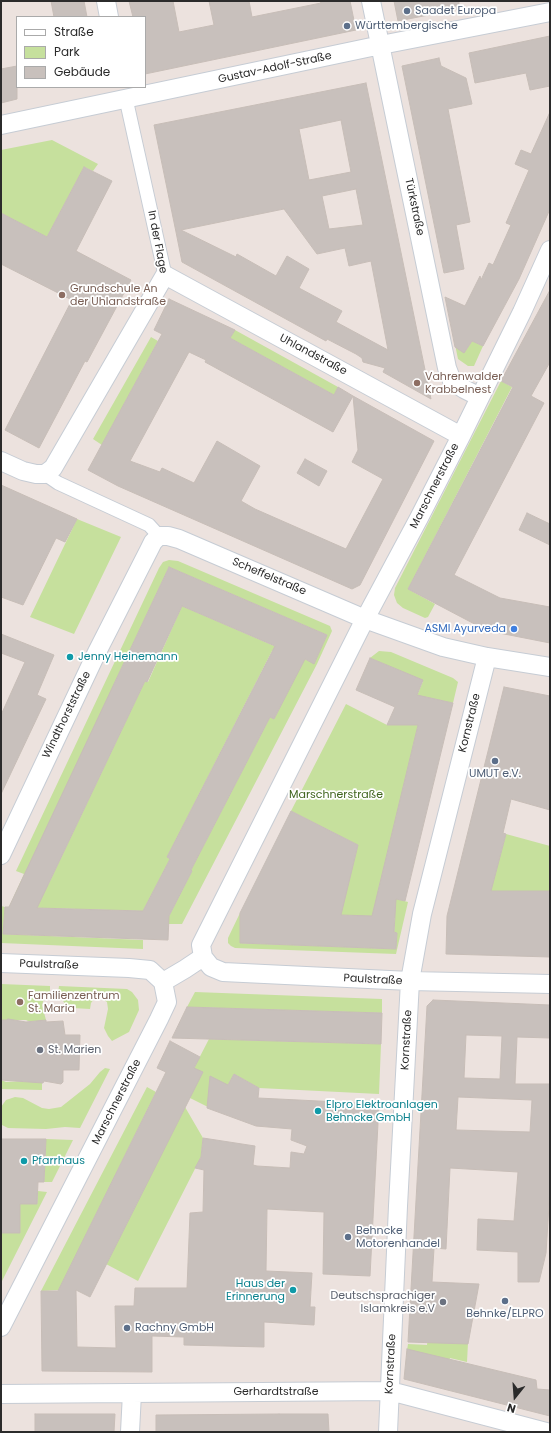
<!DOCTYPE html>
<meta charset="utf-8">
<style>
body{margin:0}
#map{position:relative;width:551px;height:1433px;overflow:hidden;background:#ece2de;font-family:Poppins,sans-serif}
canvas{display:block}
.frame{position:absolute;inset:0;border:2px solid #2b2b2b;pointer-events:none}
.legend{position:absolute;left:16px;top:16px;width:130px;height:72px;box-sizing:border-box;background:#fff;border:1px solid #aaa;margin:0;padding:5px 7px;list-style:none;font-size:12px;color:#2b2b2b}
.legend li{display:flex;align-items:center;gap:8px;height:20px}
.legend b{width:20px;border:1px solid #aaa}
.north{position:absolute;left:495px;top:1377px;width:40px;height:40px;-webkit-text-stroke:3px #fff;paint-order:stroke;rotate:197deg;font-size:11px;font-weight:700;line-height:16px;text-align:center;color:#2b2b2b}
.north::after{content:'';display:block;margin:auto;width:14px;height:18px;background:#2b2b2b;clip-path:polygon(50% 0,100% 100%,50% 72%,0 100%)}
</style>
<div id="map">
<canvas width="551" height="1433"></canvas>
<div class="frame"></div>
<ul class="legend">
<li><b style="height:5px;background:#fff"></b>Straße</li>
<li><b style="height:11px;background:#c6e09d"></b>Park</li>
<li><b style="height:11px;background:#c8c0bc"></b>Gebäude</li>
</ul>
<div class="north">N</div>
</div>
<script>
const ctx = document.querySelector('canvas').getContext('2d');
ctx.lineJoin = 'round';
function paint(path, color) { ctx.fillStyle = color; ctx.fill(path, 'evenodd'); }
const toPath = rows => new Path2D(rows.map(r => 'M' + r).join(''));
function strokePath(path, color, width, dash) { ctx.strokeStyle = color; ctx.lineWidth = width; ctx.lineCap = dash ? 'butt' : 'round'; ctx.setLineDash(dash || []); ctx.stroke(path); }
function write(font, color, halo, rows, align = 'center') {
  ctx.font = font + ' Poppins,sans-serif'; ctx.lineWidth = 3.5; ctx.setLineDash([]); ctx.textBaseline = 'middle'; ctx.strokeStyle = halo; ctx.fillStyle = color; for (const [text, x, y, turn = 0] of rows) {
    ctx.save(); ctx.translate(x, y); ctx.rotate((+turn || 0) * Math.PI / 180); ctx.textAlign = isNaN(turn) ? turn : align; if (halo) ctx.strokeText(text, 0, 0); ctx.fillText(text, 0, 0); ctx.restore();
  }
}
const green = toPath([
 [52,140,98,164,93,171,84,167,47,237,1,213,1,150],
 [235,330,338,387,334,395,230,338],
 [452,330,463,351,466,350,472,341,483,346,474,366,468,366,458,359],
 [151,337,158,341,102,445,93,439],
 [501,381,512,387,408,589,435,604,428,617,425,618,403,608,397,603,394,595,395,588],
 [77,519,121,537,74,634,30,617],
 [169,560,178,561,330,626,332,631,317,664,182,924,165,924,192,871,191,870,270,717,274,719,304,659,314,663,327,635,169,567,115,682,48,885,145,681,148,682,182,606,279,648,272,651,167,857,170,859,143,911,9,907,24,874,16,871,159,568,163,562],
 [379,651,391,652,453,678,458,682,453,703,425,697,378,894,408,902,396,954,235,948,231,946,228,943,228,938,240,913,240,943,396,949,397,933,394,932,395,918,338,915,358,845,291,811,346,704,387,725,405,725,423,681,370,658],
 [506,834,550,846,550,891,503,891,487,902],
 [1,906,5,907,3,934,143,940,143,949,1,943],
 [1,984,50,986,50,994,44,999,42,1005,46,1020,43,1021,28,1021,26,1020,9,1020,8,1019,7,1020,1,1020],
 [59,986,127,989,132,992,138,1000,139,1010,129,1032,112,1041,108,1036,104,1028,108,1009,107,1002,101,998,94,999,91,1003,90,1009,73,1008,65,1004,58,993],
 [195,992,382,999,382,1013,187,1007],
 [209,1039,381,1044,379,1094,259,1088,234,1074,214,1110,190,1098,194,1068],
 [105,1068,110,1069,80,1128,65,1127,46,1129,8,1128,2,1125,1,1107,6,1100,15,1097,23,1098,42,1108,49,1109,61,1107,90,1084,100,1072],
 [1,1080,6,1082,23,1081,24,1082,25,1081,42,1082,42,1090,1,1089],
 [147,1087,156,1092,59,1290,41,1291],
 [185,1107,203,1138,201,1157,138,1281,106,1264],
 [46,1139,73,1140,52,1182,44,1182],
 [38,1191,47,1192,1,1283,1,1233,20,1233,20,1204,37,1204],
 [428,1330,453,1342,468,1343,467,1362,450,1358,448,1367,406,1357,408,1344,427,1345]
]);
const building = toPath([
 [51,1,84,1,87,17,54,17,51,1],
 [129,1,173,1,179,32,214,25,209,1,249,1,252,17,321,3,320,1,350,1,356,30,145,74,145,17,133,17,129,1],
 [394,1,459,1,459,9,398,21,394,1],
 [550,36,550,86,530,90,526,73,475,83,469,53,550,36],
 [439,58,441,66,466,78,472,104,448,109,470,222,456,225,464,269,444,273,402,66,439,58],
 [17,66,17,99,1,103,1,69,17,66],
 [366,83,398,238,431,399,383,372,385,368,363,362,362,358,356,354,327,339,326,341,182,262,176,232,154,125,366,83],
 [341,120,351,172,309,180,299,129,341,120],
 [356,189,363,225,329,229,322,196,356,189],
 [284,209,317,254,345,248,349,266,371,261,388,350,336,322,342,311,299,288,309,269,287,256,276,276,237,254,236,257,181,230,284,209],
 [550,112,550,209,519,279,483,346,472,341,464,353,455,347,445,297,465,306,480,276,481,280,489,263,493,265,511,225,506,223,529,170,515,164,521,150,531,154,550,112],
 [84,167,112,181,76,251,131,280,87,362,85,361,39,448,5,430,72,300,1,264,1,213,47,237,84,167],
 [550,290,550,362,531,396,544,403,454,575,500,598,550,607,550,643,484,630,484,629,408,589,513,387,501,381,550,290],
 [169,299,235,330,230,338,334,395,338,387,353,396,333,432,205,362,206,360,189,352,130,461,160,472,162,468,194,483,217,441,260,466,241,501,255,509,346,549,383,479,352,462,358,450,353,396,434,441,360,585,352,589,118,486,88,470,162,334,154,330,169,299],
 [305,459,327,471,319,486,297,473,305,459],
 [1,485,77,519,65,542,56,538,23,605,1,597,1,485],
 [527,513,550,524,550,545,519,530,527,513],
 [169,567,327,635,314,664,305,659,274,719,270,717,191,870,192,871,169,916,168,940,3,934,5,907,9,907,169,567],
 [182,606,275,646,167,857,170,859,143,911,37,908,145,681,147,682,182,606],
 [1,634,54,655,37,695,46,699,1,794,1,715,25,662,1,653,1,634],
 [370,658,423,680,417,695,453,703,405,901,396,899,394,932,397,933,396,949,240,943,240,913,291,811,358,845,341,915,372,916,418,725,387,725,395,707,356,690,370,658],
 [504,687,550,696,550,810,511,799,503,833,506,834,491,891,550,891,550,957,446,954,447,916,504,687],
 [433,1000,550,1005,550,1038,517,1037,515,1084,550,1084,550,1189,546,1253,539,1282,518,1282,518,1252,477,1250,478,1219,514,1221,518,1172,450,1168,446,1249,434,1248,432,1282,479,1284,468,1344,408,1342,427,1006,433,1000],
 [466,1035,502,1036,500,1079,464,1078,466,1035],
 [458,1097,532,1100,530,1132,456,1130,458,1097],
 [187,1007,382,1013,381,1044,172,1038,187,1007],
 [8,1019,26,1022,46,1020,46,1022,63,1021,65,1035,80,1035,79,1070,63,1070,63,1082,61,1084,44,1081,43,1083,1,1080,1,1020,7,1020,8,1019],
 [170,1041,200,1057,194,1068,203,1072,90,1297,76,1290,77,1347,116,1348,115,1306,134,1306,135,1288,187,1288,190,1213,203,1212,204,1170,195,1168,201,1157,203,1138,255,1146,253,1165,257,1166,290,1168,291,1152,304,1154,307,1146,291,1140,292,1129,256,1126,207,1108,210,1076,228,1085,234,1074,259,1088,258,1098,379,1104,370,1276,323,1274,324,1212,267,1209,266,1271,312,1273,310,1307,315,1307,314,1325,264,1322,264,1347,184,1345,184,1337,152,1336,152,1372,42,1371,41,1291,58,1291,166,1072,157,1068,170,1041],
 [1,1139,46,1139,44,1182,38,1182,37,1204,20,1204,20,1233,1,1233,1,1139],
 [407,1349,536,1380,537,1389,550,1390,550,1416,404,1379,407,1349],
 [35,1414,115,1414,114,1432,35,1432,35,1414],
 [279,1414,328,1414,329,1432,156,1432,156,1415,279,1414]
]);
const pedestrian = toPath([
 [126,99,165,275],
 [45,474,58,483,149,525,159,536]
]);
const minor = toPath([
 [106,1,109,17],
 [371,1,447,368,452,381,464,389,480,397],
 [1,125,381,45,550,12],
 [550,250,522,312,461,436,419,518,365,619,201,945,203,957,211,967,223,972,410,981,550,984],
 [1,461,23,471,36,474,45,474,53,468,165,275,461,436],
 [1,855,97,652,149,550,153,542,159,536,168,536,179,539,365,619,443,647,487,657,550,667],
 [1,963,129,968,150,970,163,982],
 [163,982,185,969,203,957],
 [1,1327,159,1019,167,1002,163,982],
 [1,1394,390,1391,546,1432],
 [130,1432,132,1393],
 [388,1432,398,1206,410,981,422,914,487,657]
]);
const markers = [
 [407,11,4,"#5c6f8a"],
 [347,26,4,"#5c6f8a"],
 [62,295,4,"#8d6e63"],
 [417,383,4,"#8d6e63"],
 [514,629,4,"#3f7fe0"],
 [70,657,4,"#0f9aa8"],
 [495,761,4,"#5c6f8a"],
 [20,1002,4,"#8d6e63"],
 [40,1050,4,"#6b7280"],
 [318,1111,4,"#0f9aa8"],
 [24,1161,4,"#0f9aa8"],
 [348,1237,4,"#5c6f8a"],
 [293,1290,4,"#0f9aa8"],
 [505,1301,4,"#5c6f8a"],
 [443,1302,4,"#6b7280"],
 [127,1328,4,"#5c6f8a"]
];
const serviceNames = [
 ["Saadet Europa",415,11],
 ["Württembergische",355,26],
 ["UMUT e.V.",495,774,"center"],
 ["Behncke",356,1231],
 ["Motorenhandel",356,1244],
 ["Behnke/ELPRO",505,1314,"center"],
 ["Rachny GmbH",135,1328]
];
const streetNames = [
 ["Gustav-Adolf-Straße",275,68,-12],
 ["Türkstraße",414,207,78],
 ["In der Flage",157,242,79],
 ["Uhlandstraße",313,355,28],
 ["Marschnerstraße",435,486,-63],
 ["Scheffelstraße",269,577,23],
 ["Windthorststraße",67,715,-64],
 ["Kornstraße",470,723,-76],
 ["Paulstraße",49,965,2],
 ["Paulstraße",373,980,3],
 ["Kornstraße",407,1040,-87],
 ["Marschnerstraße",117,1102,-63],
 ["Kornstraße",391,1364,-87],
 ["Gerhardtstraße",276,1392]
];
const educationNames = [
 ["Grundschule An",70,289],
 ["der Uhlandstraße",70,302],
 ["Vahrenwalder",425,377],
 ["Krabbelnest",425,390],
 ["Familienzentrum",28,996],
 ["St. Maria",28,1009]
];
const shopNames = [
 ["ASMI Ayurveda",506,629]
];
const cultureNames = [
 ["Jenny Heinemann",78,657],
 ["Elpro Elektroanlagen",326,1105],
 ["Behncke GmbH",326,1118],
 ["Pfarrhaus",32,1161],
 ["Haus der",285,1284,"right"],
 ["Erinnerung",285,1297,"right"]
];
const parkNames = [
 ["Marschnerstraße",336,795]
];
const worshipNames = [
 ["St. Marien",48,1050],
 ["Deutschsprachiger",435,1296,"right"],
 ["Islamkreis e.V",435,1309,"right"]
];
paint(green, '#c6e09d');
paint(building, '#c8c0bc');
strokePath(building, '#c7bdb7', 1);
strokePath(pedestrian, '#c6ccd4', 15);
strokePath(minor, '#c6ccd4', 20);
strokePath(pedestrian, '#fff', 13);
strokePath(minor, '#fff', 18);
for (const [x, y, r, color] of markers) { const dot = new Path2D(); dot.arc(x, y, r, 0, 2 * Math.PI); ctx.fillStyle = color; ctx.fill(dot); strokePath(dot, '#fff', 1.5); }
write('11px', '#4e5e75', '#fff', serviceNames, 'left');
write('11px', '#2b2b2b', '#fff', streetNames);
write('11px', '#785e54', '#fff', educationNames, 'left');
write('11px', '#366cbe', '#fff', shopNames, 'right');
write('11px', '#0d838f', '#fff', cultureNames, 'left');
write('11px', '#40651e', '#fff', parkNames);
write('11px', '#5b616d', '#fff', worshipNames, 'left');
</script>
